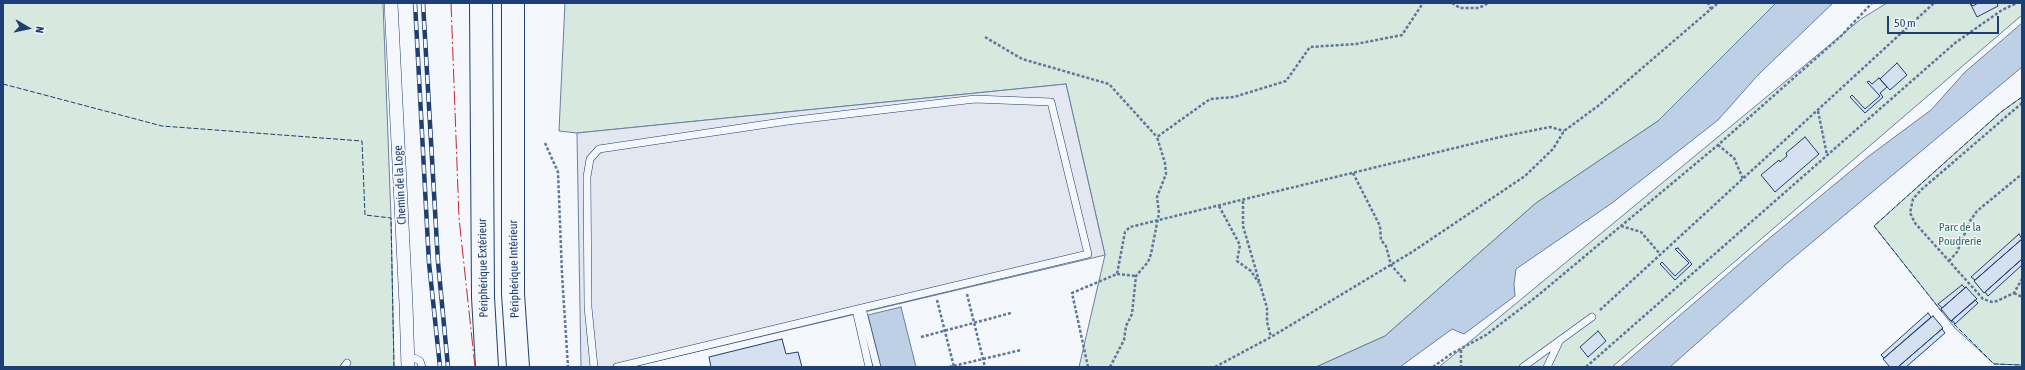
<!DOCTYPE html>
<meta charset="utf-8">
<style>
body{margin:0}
#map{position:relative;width:2025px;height:370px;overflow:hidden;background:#f4f7fb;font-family:"Asap Condensed",sans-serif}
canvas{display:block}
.frame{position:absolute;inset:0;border:4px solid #1d3f73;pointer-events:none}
.north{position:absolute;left:8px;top:8px;width:40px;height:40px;-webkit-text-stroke:3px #f4f7fb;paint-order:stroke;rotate:99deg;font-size:11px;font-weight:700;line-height:16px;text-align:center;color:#1d3f73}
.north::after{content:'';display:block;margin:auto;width:14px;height:18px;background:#1d3f73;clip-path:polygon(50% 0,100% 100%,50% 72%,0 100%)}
.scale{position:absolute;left:1887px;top:16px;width:112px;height:18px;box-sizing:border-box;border:2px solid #1d3f73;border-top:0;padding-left:5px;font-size:12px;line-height:14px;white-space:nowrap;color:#1d3f73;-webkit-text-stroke:3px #f4f7fb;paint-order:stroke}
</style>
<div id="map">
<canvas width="2025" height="370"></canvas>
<div class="frame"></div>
<div class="north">N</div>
<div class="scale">50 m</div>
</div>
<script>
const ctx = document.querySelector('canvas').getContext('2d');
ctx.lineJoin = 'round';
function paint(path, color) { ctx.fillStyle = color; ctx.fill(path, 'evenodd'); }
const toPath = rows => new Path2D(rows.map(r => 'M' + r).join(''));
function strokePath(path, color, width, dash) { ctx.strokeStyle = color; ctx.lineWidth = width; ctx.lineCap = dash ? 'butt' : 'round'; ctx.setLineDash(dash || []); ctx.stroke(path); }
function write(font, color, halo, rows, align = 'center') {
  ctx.font = font + ' "Asap Condensed",sans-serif'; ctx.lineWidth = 3; ctx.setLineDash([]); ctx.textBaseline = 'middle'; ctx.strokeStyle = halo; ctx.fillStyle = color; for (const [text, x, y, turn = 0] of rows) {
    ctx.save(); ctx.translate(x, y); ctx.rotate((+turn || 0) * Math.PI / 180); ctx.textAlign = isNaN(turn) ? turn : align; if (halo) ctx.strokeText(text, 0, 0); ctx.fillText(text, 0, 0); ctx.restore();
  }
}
const green = toPath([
 [3,3,383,3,391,218,394,367,3,367,3,3],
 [565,3,1776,3,1658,121,1536,203,1385,336,1316,367,1079,367,1105,255,1066,84,577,133,559,131,565,3],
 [1887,3,2022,3,2022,15,1612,367,1439,367,1861,19,1887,3],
 [2022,97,2022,365,1994,364,1954,327,1874,226,2001,112,2022,97]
]);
const parking = toPath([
 [1066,84,1105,255,632,367,581,367,577,133,1066,84]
]);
const water = toPath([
 [1776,3,1833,3,1759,74,1718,120,1612,203,1516,269,1514,284,1515,296,1464,334,1452,329,1400,367,1316,367,1385,336,1536,203,1658,121,1776,3],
 [2022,23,2022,67,1786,264,1670,367,1620,367,1766,241,1869,156,1931,110,1965,72,2022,23],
 [901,307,916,367,881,367,868,315,901,307]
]);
const building = toPath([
 [1970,3,1973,6,1978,3,1997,3,1998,6,1977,17,1970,3],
 [1897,63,1907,75,1890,90,1880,79,1897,63],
 [1879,78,1887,87,1880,93,1883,97,1865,113,1850,97,1852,95,1865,109,1880,96,1867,82,1869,81,1872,84,1879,78],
 [1805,137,1819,154,1775,192,1761,175,1779,160,1780,162,1787,156,1786,153,1805,137],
 [2019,234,2022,239,1975,280,1971,277,2019,234],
 [2022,239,2022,259,1984,293,1974,281,2022,239],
 [1678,248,1692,264,1675,280,1660,264,1662,262,1675,276,1689,263,1675,249,1678,248],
 [2022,259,2022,265,1988,296,1985,292,2022,259],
 [1962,285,1965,288,1942,308,1938,304,1962,285],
 [1966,287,1977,299,1951,321,1941,309,1966,287],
 [1975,300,1978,303,1955,324,1952,320,1975,300],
 [1928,313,1931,317,1884,358,1881,355,1928,313],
 [1933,316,1943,328,1898,367,1890,367,1883,359,1933,316],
 [1942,329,1945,333,1906,367,1898,367,1942,329],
 [1598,331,1606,341,1588,357,1580,347,1598,331],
 [782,339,786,354,798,352,802,367,711,367,709,357,782,339]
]);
const path = toPath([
 [1452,3,1460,8,1479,8,1488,3],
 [1711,9,1718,3],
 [985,37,1022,59,1109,84,1157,137],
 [2022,103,1921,190,1913,199,1910,213,1915,223,1983,299,1992,302,1997,301,2014,293,2022,279],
 [1818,111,1827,155],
 [545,143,558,172,562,274,568,367],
 [1718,145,1734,158,1743,179],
 [1353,173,1380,226,1381,240,1386,246,1391,265,1406,282],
 [1243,201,1243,226,1267,308,1267,322,1271,337],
 [1219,206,1240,245,1237,261,1251,271,1259,283],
 [1621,226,1641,232,1660,254],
 [1949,261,1957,252,1970,221,1977,211,2022,174],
 [1117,274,1136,276],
 [2014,293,2022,297],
 [967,294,985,367],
 [937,300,954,367],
 [1600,310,1934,3],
 [921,337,1011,313],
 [1461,350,1461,367],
 [949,367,1021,350],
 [1088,367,1072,293,1117,274,1125,232,1130,227,1500,137,1550,127,1564,131],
 [1110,367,1124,340,1126,326,1132,314,1136,276,1148,262,1151,254,1159,213,1157,197,1166,174,1165,163,1157,137,1210,99,1234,97,1286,81,1310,47,1356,44,1402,35,1423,3],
 [1215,367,1271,337,1412,252,1525,176,1553,149,1564,131,1598,106,1711,9,1708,3],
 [1433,367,1451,354,1486,335,1536,297,1718,145,1841,36,1872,3],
 [1586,367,1955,43,2002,10,2017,3]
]);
const service = toPath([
 [856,310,869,367],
 [407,358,414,358,420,361,422,367],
 [344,367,347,363],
 [594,367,588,307,587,177,590,159,599,149,788,121,975,99,1051,102,1088,254,862,308],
 [617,367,862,308,877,367],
 [1523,367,1592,317],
 [1547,367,1559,342]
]);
const minor = toPath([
 [391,3,406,304,408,367]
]);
const motorway = toPath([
 [481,3,483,297,487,367],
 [513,3,513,294,518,367]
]);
const rail = toPath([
 [415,3,429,263,440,367],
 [423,3,438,262,448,367]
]);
const fence = toPath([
 [3,84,162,126,362,141,365,215,391,218,394,367],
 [1942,312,1874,226,2001,112,2022,97],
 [1949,319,1994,364,2022,365]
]);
const power = toPath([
 [451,3,459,218,475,367]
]);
const streetNames = [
 ["Chemin de la Loge",400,185,-93],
 ["Périphérique Extérieur",483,268,-91],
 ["Périphérique Intérieur",514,269,-91]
];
const parkNames = [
 ["Parc de la",1960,227],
 ["Poudrerie",1960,241]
];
paint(green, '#d7e8df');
strokePath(green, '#687fa3', 1);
paint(parking, '#e3e8f0');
strokePath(parking, '#687fa3', 1);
paint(water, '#bed0e5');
strokePath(water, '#687fa3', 1);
paint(building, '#d5e0f0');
strokePath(building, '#1d3f73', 1);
strokePath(service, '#1d3f73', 8);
strokePath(minor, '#1d3f73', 14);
strokePath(motorway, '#1d3f73', 24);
strokePath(path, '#5e769c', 2.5, [3, 2]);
strokePath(service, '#f4f7fb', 7);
strokePath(minor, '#f4f7fb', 13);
strokePath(motorway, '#f4f7fb', 22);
strokePath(rail, '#1d3f73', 4.5);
strokePath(rail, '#f4f7fb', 3, [9]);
strokePath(fence, '#1d3f73', 1, [5, 2]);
strokePath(power, '#c62828', 1, [14, 3, 2, 3]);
write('12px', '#1d3f73', '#f4f7fb', streetNames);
write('12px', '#2c6c60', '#f4f7fb', parkNames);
</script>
